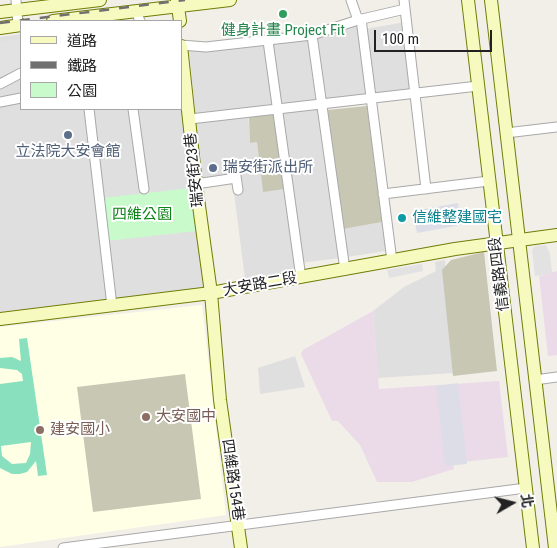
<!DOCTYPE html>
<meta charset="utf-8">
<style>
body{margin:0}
#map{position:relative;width:557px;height:548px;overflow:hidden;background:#f2efe9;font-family:"Roboto Condensed","Noto Sans TC",sans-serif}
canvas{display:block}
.legend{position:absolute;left:20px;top:20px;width:162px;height:90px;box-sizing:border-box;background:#fff;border:1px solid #a7a7a7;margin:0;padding:6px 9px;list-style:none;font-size:15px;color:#222}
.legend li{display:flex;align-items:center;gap:10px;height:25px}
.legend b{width:25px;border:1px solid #a7a7a7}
.north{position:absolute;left:487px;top:478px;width:50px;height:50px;-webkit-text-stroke:4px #fff;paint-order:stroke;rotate:82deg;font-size:14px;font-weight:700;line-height:20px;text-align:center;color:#222}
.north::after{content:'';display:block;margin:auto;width:18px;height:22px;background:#222;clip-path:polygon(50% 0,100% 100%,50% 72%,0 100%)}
.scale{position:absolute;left:374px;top:30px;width:118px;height:22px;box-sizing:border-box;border:2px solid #222;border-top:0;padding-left:6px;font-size:15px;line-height:18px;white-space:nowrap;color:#222;-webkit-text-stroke:4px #fff;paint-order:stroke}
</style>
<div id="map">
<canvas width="557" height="548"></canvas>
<ul class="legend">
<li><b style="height:6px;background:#f7fabf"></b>道路</li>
<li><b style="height:6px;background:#707070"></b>鐵路</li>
<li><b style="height:14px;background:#c8facc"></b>公園</li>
</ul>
<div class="north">北</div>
<div class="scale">100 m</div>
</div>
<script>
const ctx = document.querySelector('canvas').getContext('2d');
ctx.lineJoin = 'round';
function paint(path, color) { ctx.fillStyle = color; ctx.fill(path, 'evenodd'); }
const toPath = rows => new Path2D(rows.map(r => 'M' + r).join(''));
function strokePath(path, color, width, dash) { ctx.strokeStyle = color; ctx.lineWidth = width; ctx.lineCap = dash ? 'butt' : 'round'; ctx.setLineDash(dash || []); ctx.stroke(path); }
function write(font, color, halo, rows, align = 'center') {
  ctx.font = font + ' "Roboto Condensed","Noto Sans TC",sans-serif'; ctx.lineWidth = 4; ctx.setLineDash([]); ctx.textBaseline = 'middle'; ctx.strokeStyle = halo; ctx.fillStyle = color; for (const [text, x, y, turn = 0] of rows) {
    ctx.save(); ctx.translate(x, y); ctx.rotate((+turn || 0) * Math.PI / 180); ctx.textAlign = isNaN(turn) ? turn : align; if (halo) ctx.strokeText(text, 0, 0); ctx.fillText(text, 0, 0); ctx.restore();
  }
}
const residential = toPath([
 [405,22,412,90,373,94,366,29],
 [359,25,367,96,320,102,341,258,299,263,282,112,248,111,250,143,257,142,263,191,285,189,295,266,291,272,245,279,232,177,202,180,189,51,301,41],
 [21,34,21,109,181,109,181,90,205,288,0,314,0,37],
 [382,222,386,251,347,257,343,229],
 [445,260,454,373,378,378,373,311,404,287,436,271,435,262],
 [295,356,305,387,260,394,258,368]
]);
const industrial = toPath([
 [557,271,557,355,548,356,539,276],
 [373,311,379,389,499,381,508,457,453,463,454,469,412,482,377,482,360,445,338,421,332,421,301,354,303,350]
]);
const education = toPath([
 [202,305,226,515,0,547,0,327]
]);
const construction = toPath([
 [367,106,382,222,343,229,327,110],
 [275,114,285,189,263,192,257,142,250,143,249,117],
 [484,252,497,371,453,376,442,270,451,260],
 [185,374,201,499,93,512,77,387]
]);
const park = toPath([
 [191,188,196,231,107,241,102,198]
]);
const pitch = toPath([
 [27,338,47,475,38,476,36,461,27,472,20,474,12,474,0,468,0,384,23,381,22,374,17,370,0,368,0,358,12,357,21,361,19,339],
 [31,442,30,454,26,463,12,464,2,456,1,446]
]);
const parking = toPath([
 [21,39,21,71,0,82,0,41],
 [546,245,550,254,552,273,535,276,532,250,535,246],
 [422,264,423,271,389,278,387,270]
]);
const plaza = toPath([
 [458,203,461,225,417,233,413,211],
 [458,383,467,464,445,466,436,386]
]);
const street = toPath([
 [16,0,18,25],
 [351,0,358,20],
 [404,0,426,189],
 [136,11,140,21],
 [361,19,392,261],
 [312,35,345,270],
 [268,41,301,278],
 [181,45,206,47,312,35,358,20,405,9],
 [0,84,21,73],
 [0,102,21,98],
 [89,109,112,306],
 [133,109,144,189],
 [190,119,478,86],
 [506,133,557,127],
 [196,184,236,178],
 [238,190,235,169,238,166],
 [383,194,489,181],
 [535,380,557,377],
 [63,548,526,488]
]);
const secondary = toPath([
 [177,0,180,21],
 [468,0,533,548],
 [491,0,555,548],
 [0,12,100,0],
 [53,21,230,0],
 [0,28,21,25],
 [181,46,196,184,211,293,220,400,241,548],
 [0,319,211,293,455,249,557,235]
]);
const rail = toPath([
 [0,23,185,0]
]);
const markers = [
 [283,14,5,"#2e9e5b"],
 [68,135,5,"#5c6f8a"],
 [213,168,5,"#5c6f8a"],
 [402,218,5,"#0f9aa8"],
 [146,417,5,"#8d6e63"],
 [40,430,5,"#8d6e63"]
];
const leisureNames = [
 ["健身計畫 Project Fit",283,31]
];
const serviceNames = [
 ["立法院大安會館",68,152],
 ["瑞安街派出所",223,168,"left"]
];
const streetNames = [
 ["瑞安街23巷",195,170,-96],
 ["信義路四段",500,274,-97],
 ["大安路二段",260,285,-10],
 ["四維路154巷",232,480,82]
];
const parkNames = [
 ["四維公園",142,215]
];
const cultureNames = [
 ["信維整建國宅",412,218]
];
const educationNames = [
 ["大安國中",156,417],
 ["建安國小",50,430]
];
paint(residential, '#e0dfdf');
paint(industrial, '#ebdbe8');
paint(education, '#ffffe5');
paint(construction, '#c7c7b4');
paint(park, '#c8facc');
paint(pitch, '#88e0be');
paint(parking, '#e2e2e2');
paint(plaza, '#dddde8');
strokePath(street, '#a9a9a9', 11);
strokePath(secondary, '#707d05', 14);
strokePath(street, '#fff', 9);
strokePath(secondary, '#f7fabf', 12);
strokePath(rail, '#707070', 2.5, [10, 10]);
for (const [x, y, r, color] of markers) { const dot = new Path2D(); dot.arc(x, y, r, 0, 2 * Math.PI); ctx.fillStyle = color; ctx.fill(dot); strokePath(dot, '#fff', 2); }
write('15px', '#27864d', '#fff', leisureNames);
write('15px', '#4e5e75', '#fff', serviceNames);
write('15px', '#222', '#fff', streetNames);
write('15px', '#0c8416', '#fff', parkNames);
write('15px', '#0d838f', '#fff', cultureNames, 'left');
write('15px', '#785e54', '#fff', educationNames, 'left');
</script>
